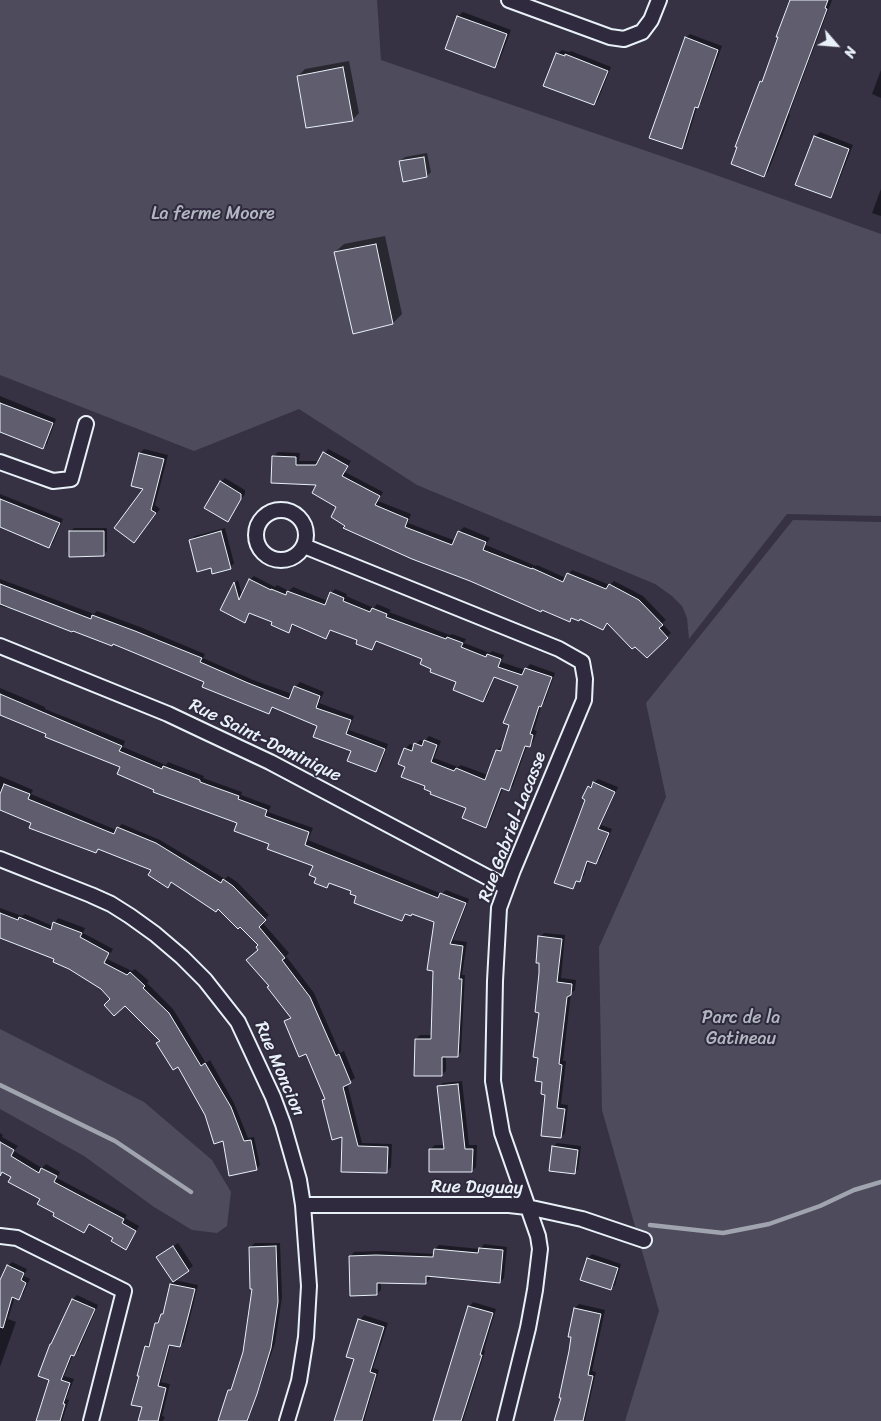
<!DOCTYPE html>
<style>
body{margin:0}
#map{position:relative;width:881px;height:1421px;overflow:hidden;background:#363244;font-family:Sriracha,sans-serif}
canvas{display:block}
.north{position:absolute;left:811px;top:20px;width:50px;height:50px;-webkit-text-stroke:4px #2f2a3d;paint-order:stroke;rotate:117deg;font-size:14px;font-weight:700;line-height:20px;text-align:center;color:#e8f1f8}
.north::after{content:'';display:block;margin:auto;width:18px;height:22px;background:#e8f1f8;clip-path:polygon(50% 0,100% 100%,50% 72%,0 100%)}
</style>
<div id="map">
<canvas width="881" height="1421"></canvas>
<div class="north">N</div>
</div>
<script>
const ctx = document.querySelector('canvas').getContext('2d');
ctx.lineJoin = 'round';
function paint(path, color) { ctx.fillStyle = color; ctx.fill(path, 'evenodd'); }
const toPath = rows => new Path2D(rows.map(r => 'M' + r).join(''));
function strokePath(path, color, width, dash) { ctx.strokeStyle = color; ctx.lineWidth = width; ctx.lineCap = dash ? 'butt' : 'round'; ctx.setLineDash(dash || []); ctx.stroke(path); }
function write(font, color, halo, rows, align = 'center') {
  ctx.font = font + ' Sriracha,sans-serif'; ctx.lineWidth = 4; ctx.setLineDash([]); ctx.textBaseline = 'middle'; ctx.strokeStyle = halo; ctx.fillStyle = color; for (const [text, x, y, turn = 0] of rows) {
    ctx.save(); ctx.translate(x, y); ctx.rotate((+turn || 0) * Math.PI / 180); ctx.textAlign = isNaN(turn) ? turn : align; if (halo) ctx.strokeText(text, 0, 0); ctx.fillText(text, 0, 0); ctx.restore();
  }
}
const green = toPath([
 [0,0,377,0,381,60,699,169,881,234,881,516,787,514,689,639,687,618,682,606,672,596,655,584,417,485,299,409,194,451,0,375],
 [793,520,881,522,881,1421,625,1421,659,1311,602,1110,599,947,666,797,646,703],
 [0,1029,144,1102,212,1160,231,1192,227,1226,217,1233,192,1230,154,1207,84,1156,0,1109]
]);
const shadow = toPath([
 [792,0,832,0,789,114,790,115,787,123,768,172,764,176,737,146,761,81,765,78],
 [463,12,511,30,499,62,495,67,447,49,458,16],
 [690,34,722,46,701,103,697,107,686,143,681,148,686,38],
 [562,50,569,52,571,51,611,67,598,100,594,104,557,54],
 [349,61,359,113,352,120,298,76,305,69],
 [881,70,881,98,872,94],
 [820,132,853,145,834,193,830,197,797,184,815,136],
 [427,153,431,172,427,176,400,161,405,157],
 [881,189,881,216,872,213],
 [385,236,402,314,393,323,335,252,344,244],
 [0,396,56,419,47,444,43,448,0,431],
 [144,449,168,455,155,505,160,509,138,537,145,489,140,453],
 [328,449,351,461,345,472,383,492,378,501,411,514,408,523,456,541,460,531,464,527,490,538,486,545,536,566,537,565,566,578,572,570,610,585,614,581,643,596,666,620,662,623,671,633,647,657,608,622,603,629,581,618,572,617,570,620,543,609,541,611,360,535,318,484,274,456,278,452,300,453,299,461,320,461],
 [225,478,245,490,245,494,227,520,221,482],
 [0,494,63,519,53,543,49,547,0,526],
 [74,528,107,528,107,551,103,555,70,532],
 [225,528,234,563,230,568,211,567,191,540,195,536],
 [254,576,275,587,277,585,289,591,293,587,328,601,331,593,335,589,347,594,346,596,374,608,377,604,391,610,389,612,450,635,452,634,466,639,464,643,490,653,492,651,504,655,501,662,525,670,530,664,555,673,545,701,542,704,534,730,537,731,533,742,529,746,527,745,513,786,508,790,503,788,490,822,486,826,467,807,427,785,406,766,405,749,410,744,415,746,420,740,424,742,429,736,441,741,434,758,458,767,461,765,488,775,497,750,502,746,504,747,520,686,495,676,487,697,483,701,458,681,433,668,423,658,378,641,372,649,359,640,332,629,326,637,294,624,289,631,274,622,250,612,244,621,222,609,235,583,238,580,242,595,250,580],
 [0,579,94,614,97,611,140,627,205,654,203,658,253,680,292,694,295,687,300,682,324,692,319,703,354,716,349,730,388,744,380,767,375,771,353,750,319,725,273,706,268,713,206,681,113,643,8,606,6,608,0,606],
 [0,688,45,707,45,709,125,741,123,747,166,765,168,762,204,776,203,778,242,792,241,795,271,806,268,812,313,828,308,840,442,894,446,890,469,899,453,940,467,942,462,975,465,975,461,1052,457,1056,446,1056,446,1071,441,1075,416,1039,420,1035,432,1035,435,922,412,913,407,913,402,920,358,895,352,890,331,882,327,887,317,877,315,865,270,843,238,822,155,789,122,766,0,715],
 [0,776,33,790,31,794,116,830,122,824,160,840,225,879,228,876,237,882,269,915,262,922,289,953,286,956,314,993,340,1053,344,1051,355,1078,347,1083,362,1143,392,1144,391,1167,387,1171,343,1136,323,1100,325,1098,306,1052,285,1021,291,1016,270,985,259,949,260,945,240,925,219,907,172,881,167,886,152,870,100,848,96,852,0,809],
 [598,779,618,787,601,825,612,829,600,859,596,863,589,860,584,876,578,880,573,888,589,787],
 [0,908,22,916,25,914,53,926,58,918,85,928,83,933,113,949,107,959,132,971,135,969,149,981,147,983,173,1009,206,1063,210,1060,234,1103,248,1138,254,1137,260,1165,256,1169,224,1139,206,1114,178,1066,158,1043,161,1040,125,1004,112,999,102,988,56,958,0,937],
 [544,933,565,935,561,978,576,980,575,990,571,993,563,1061,566,1061,561,1104,568,1105,565,1133,561,1137,546,1094,540,1056,540,937],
 [462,1081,469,1145,477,1145,476,1167,472,1171,430,1149,435,1145,445,1145,439,1087,443,1083],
 [0,1133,3,1135,2,1137,18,1146,14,1151,42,1168,46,1164,60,1172,57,1178,127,1215,125,1218,139,1226,129,1244,125,1248,115,1238,90,1223,84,1231,56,1213,42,1198,12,1177,0,1170],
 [557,1143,581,1146,578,1169,574,1173,553,1147],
 [178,1243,193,1266,174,1280,198,1285,184,1342,179,1346,171,1344,161,1382,170,1384,162,1416,165,1417,163,1421,139,1421,143,1407,146,1347,151,1342,156,1323,165,1311,171,1284,174,1282,158,1257],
 [255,1243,280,1243,282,1297,275,1343,248,1421,220,1421,244,1352,254,1288,250,1247],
 [484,1244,507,1247,504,1278,500,1282,430,1275,430,1279,426,1283,381,1282,381,1290,377,1294,350,1257,354,1252,381,1251,435,1254,435,1249,439,1245,480,1249],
 [592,1254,621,1264,615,1285,610,1289,588,1258],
 [12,1262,27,1269,24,1276,30,1279,23,1294,18,1298,15,1297,8,1319,16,1322,0,1367,0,1283,8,1266],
 [77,1295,98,1305,78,1351,73,1355,64,1376,74,1379,66,1399,69,1400,62,1421,38,1421,51,1379,54,1341,73,1299],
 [473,1302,496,1309,484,1350,485,1351,463,1421,434,1421,469,1307],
 [579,1304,605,1310,592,1371,596,1372,585,1421,556,1421,563,1398,571,1351,575,1308],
 [364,1315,388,1323,373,1368,379,1370,364,1421,335,1421,356,1358,360,1320]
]);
const stream = toPath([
 [0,1085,115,1141,191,1192],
 [650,1225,723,1233,769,1224,820,1206,854,1190,881,1182]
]);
const building = toPath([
 [790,0,828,0,825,8,827,9,764,177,731,164,737,147,735,147,760,81,762,82,778,37,776,37,790,0],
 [457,16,507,34,495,68,445,49,457,16],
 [685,37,718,50,698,108,695,107,682,149,649,138,685,37],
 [556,53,565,56,565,54,608,71,594,105,543,86,556,53],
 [343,67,353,121,306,128,297,76,343,67],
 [814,136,849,149,831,198,795,185,814,136],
 [424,157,427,177,403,182,399,161,424,157],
 [376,244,393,324,353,334,334,252,376,244],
 [0,403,53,423,43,449,0,432,0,403],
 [323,452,348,466,342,476,380,496,375,505,408,519,405,527,452,545,458,531,486,542,483,550,532,569,532,568,563,582,567,573,606,589,609,584,639,600,663,625,659,628,668,638,647,658,635,647,632,649,607,623,603,630,580,619,579,621,571,618,570,622,542,610,541,612,470,581,412,559,343,528,345,526,331,517,336,507,312,493,316,485,271,483,272,456,296,457,296,465,316,465,323,452],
 [139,453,164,459,151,510,156,513,134,543,114,528,143,489,131,486,139,453],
 [220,481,241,494,241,499,228,522,204,508,220,481],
 [0,499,60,523,49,548,0,527,0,499],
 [69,531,104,531,104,556,69,557,69,531],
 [221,531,231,569,212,574,211,568,197,572,189,540,221,531],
 [249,579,271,590,271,589,286,595,287,591,325,605,330,592,344,598,343,601,370,612,372,608,387,614,386,617,446,639,447,637,463,643,461,647,486,657,487,654,501,659,498,667,522,675,525,668,552,677,541,707,539,706,530,734,533,735,530,747,525,746,509,791,501,788,486,828,462,818,466,808,430,794,431,792,424,789,425,786,401,777,405,767,398,764,404,748,412,751,414,743,422,746,424,740,437,745,431,762,454,771,456,768,485,780,496,750,501,751,509,725,503,723,518,686,494,677,483,702,453,690,456,682,430,672,431,669,420,664,422,659,376,641,372,650,356,644,357,640,330,630,326,639,292,624,289,633,271,625,272,622,249,613,245,623,220,610,234,582,239,600,249,579],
 [0,584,91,619,92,615,135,631,202,658,200,662,248,683,289,699,294,686,320,696,316,708,351,720,346,734,385,749,376,772,347,761,351,751,313,737,317,726,272,707,269,714,202,687,204,682,154,661,113,644,112,646,73,631,72,632,0,604,0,584],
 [0,694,122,746,119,751,162,769,163,766,200,780,200,782,239,796,238,799,267,810,265,816,309,832,305,845,438,898,440,893,466,903,450,944,463,946,459,979,462,979,458,1057,442,1057,442,1076,414,1076,415,1039,431,1039,433,971,427,970,434,922,412,914,411,916,405,914,402,921,354,903,356,896,350,894,351,891,329,883,327,888,314,883,316,878,309,875,313,866,267,849,269,844,234,831,237,823,153,792,154,790,117,774,120,767,45,737,46,734,0,715,0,694],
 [593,782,615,792,598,829,609,833,596,864,587,861,580,882,576,881,573,889,554,883,585,800,582,798,588,786,591,788,593,782],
 [4,784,30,794,28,799,114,834,117,827,156,843,221,883,223,879,233,886,266,920,259,927,285,958,282,960,310,997,336,1056,339,1054,351,1083,343,1087,358,1146,388,1147,387,1173,341,1172,342,1137,332,1140,322,1100,325,1099,306,1054,299,1057,284,1021,291,1018,267,987,269,986,246,960,258,950,256,947,258,945,240,927,238,929,218,909,216,912,171,882,168,888,148,875,151,870,98,849,96,853,29,828,31,823,0,810,0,794,4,784],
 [0,913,18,920,19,917,51,930,53,922,82,933,80,937,109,953,104,963,127,975,130,972,145,986,143,988,169,1013,201,1066,205,1063,231,1107,244,1141,251,1140,257,1170,229,1176,223,1141,214,1144,205,1115,178,1067,173,1070,156,1043,160,1041,125,1006,114,1016,104,1005,110,999,101,989,69,969,53,962,54,959,0,938,0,913],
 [538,936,562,939,557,982,572,984,571,995,567,997,559,1064,562,1065,557,1108,565,1109,561,1138,541,1136,545,1095,541,1094,542,1082,535,1081,538,1058,533,1057,539,1013,535,1012,539,973,539,963,536,963,538,936],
 [458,1084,465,1149,473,1149,472,1172,429,1172,429,1149,444,1149,437,1086,458,1084],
 [0,1142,14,1150,11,1156,39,1173,41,1168,57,1176,54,1182,124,1219,122,1223,136,1231,126,1250,111,1241,113,1238,89,1224,84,1233,53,1216,54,1213,37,1204,40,1199,8,1182,11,1177,2,1172,0,1176,0,1142],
 [552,1146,578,1150,575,1174,549,1171,552,1146],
 [173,1246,189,1271,173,1282,156,1257,173,1246],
 [276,1246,278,1302,271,1348,257,1394,247,1421,218,1421,228,1390,231,1390,243,1352,252,1289,250,1289,249,1247,276,1246],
 [479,1248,503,1250,500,1283,426,1276,426,1284,377,1283,377,1295,350,1296,349,1256,376,1255,433,1257,434,1249,478,1253,479,1248],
 [587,1258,618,1268,611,1290,580,1280,587,1258],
 [7,1265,24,1273,21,1280,26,1283,19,1300,12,1297,3,1328,0,1327,0,1280,7,1265],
 [170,1284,195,1289,189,1313,180,1347,169,1345,158,1386,166,1388,158,1421,138,1421,142,1407,131,1405,139,1376,137,1376,145,1346,149,1347,155,1323,158,1323,161,1314,163,1314,170,1284],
 [72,1299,95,1309,74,1356,71,1355,61,1380,70,1383,63,1404,65,1404,60,1421,36,1421,49,1380,38,1376,50,1344,51,1344,72,1299],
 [468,1306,493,1313,480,1355,482,1355,461,1421,433,1421,468,1306],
 [574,1308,601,1314,588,1375,593,1376,583,1421,554,1421,561,1398,559,1398,569,1351,571,1337,568,1337,574,1308],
 [358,1319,384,1327,370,1372,376,1374,362,1421,334,1421,354,1359,346,1357,358,1319]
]);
const minor = toPath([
 [509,0,610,37,624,39,642,32,651,20,659,0],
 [0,462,53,481,71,479,86,424],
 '256 535a25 25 0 1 1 50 0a25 25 0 1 1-50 0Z',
 [304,546,559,649,582,662,585,679,584,700,513,870,499,908,495,981,493,1081,502,1133,538,1236,540,1249,535,1290,528,1328,505,1421],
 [0,646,168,714,206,732,270,762,506,887],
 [0,859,91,895,111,904,130,916,155,934,182,957,205,980,238,1022,273,1097,283,1124,299,1180,303,1205,309,1286,306,1337,299,1381,287,1421],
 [303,1205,509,1205,527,1207,582,1219,644,1240],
 [0,1236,17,1238,124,1291,91,1421]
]);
const parkNames = [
 ["La ferme Moore",213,214],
 ["Parc de la",741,1018],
 ["Gatineau",741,1039]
];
const streetNames = [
 ["Rue Saint-Dominique",265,741,26],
 ["Rue Gabriel-Lacasse",513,827,-69],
 ["Rue Moncion",279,1069,67],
 ["Rue Duguay",477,1188,1]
];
paint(green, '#4d4b5c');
paint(shadow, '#0007');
strokePath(stream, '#a0a4af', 4.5);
paint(building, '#605e6e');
strokePath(building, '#e8f1f8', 1);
strokePath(minor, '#e8f1f8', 18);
strokePath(minor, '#2f2a3d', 14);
write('18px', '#b2b7c1', '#2f2a3d', parkNames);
write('18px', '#e8f1f8', '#2f2a3d', streetNames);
</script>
